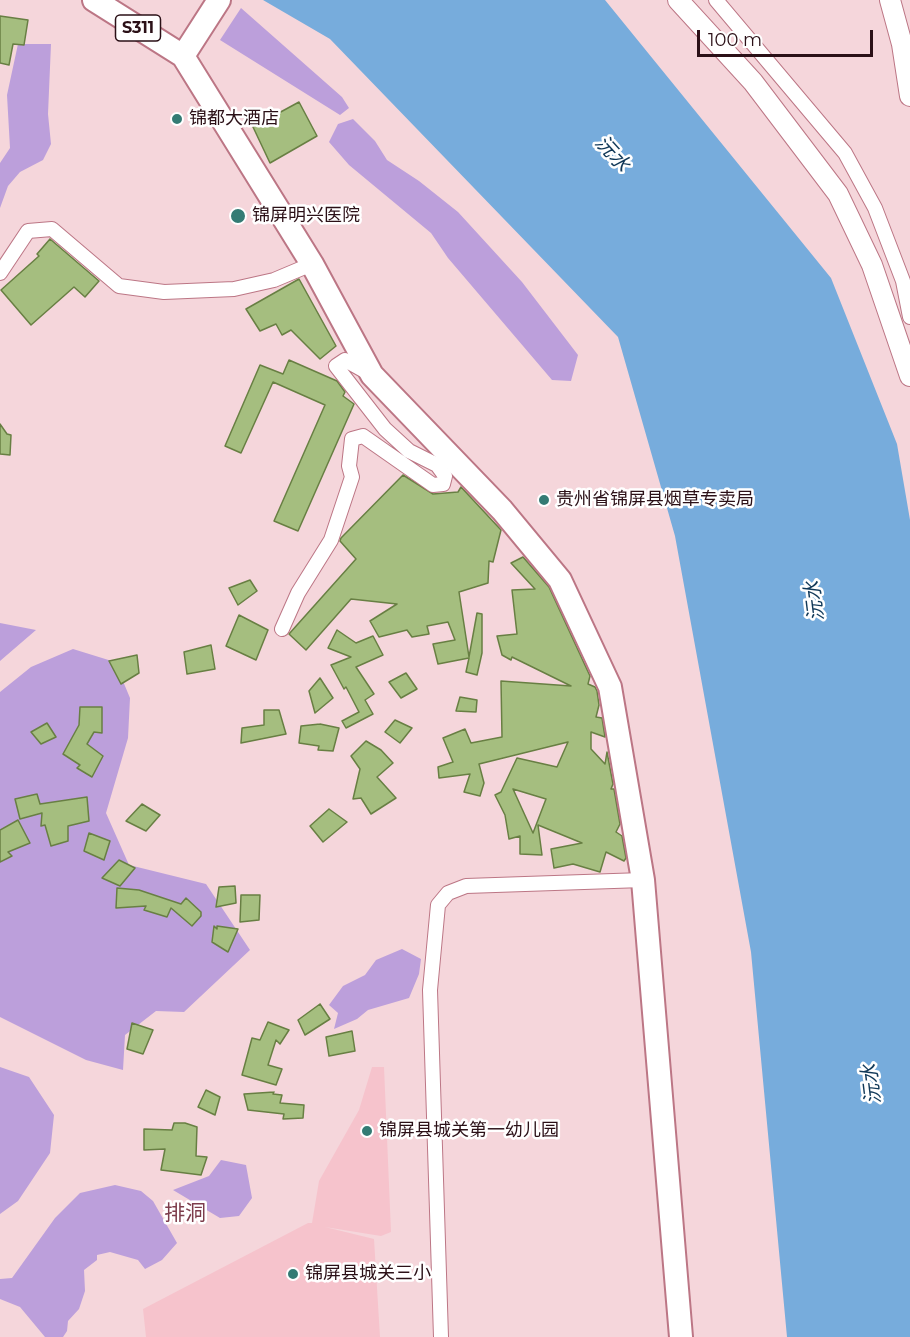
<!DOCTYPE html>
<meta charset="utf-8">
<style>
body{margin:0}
#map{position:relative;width:910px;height:1337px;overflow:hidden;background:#f5d6db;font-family:Montserrat,sans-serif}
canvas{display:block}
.scale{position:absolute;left:697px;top:30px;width:176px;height:27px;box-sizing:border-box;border:3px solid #2b1017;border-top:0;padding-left:8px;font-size:18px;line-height:21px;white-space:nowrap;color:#2b1017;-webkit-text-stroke:4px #fff;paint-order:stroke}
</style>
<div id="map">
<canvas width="910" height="1337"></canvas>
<div class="scale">100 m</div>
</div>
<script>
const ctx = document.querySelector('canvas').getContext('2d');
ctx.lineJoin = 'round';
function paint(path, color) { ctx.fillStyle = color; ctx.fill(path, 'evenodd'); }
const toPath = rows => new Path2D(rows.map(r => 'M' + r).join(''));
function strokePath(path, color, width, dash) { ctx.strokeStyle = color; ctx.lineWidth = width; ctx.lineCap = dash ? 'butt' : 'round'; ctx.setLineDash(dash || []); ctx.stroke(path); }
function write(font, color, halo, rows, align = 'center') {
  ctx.font = font + ' Montserrat,"Noto Sans SC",sans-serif'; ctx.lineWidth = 5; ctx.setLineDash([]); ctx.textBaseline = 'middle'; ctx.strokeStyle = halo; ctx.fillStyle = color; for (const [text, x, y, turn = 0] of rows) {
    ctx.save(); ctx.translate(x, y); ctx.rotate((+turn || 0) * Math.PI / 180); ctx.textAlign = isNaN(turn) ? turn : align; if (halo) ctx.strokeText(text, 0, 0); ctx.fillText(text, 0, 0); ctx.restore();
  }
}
const built = toPath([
 [372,1067,384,1067,391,1232,381,1236,325,1227,374,1239,380,1337,146,1337,143,1309,308,1223,312,1223,319,1181,359,1110]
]);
const forest = toPath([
 [241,8,342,97,349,108,340,115,220,40],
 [18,44,51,44,48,114,51,144,43,160,20,172,8,186,0,208,0,163,10,148,7,95],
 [353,119,375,141,387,160,419,181,458,212,522,282,578,355,571,381,552,380,448,258,431,233,349,165,329,142,338,124],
 [0,623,36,630,0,661],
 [73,649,115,662,130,698,128,738,106,813,129,865,206,884,250,950,184,1012,156,1011,125,1035,123,1070,86,1060,0,1017,0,692,31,667],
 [402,949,421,959,419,974,409,998,368,1010,357,1019,334,1029,338,1013,329,1005,343,986,365,975,376,960],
 [0,1067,29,1077,54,1115,50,1153,18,1201,0,1214],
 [221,1160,246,1165,252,1198,239,1216,220,1218,173,1190,209,1176],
 [115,1185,141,1191,153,1201,177,1243,162,1260,145,1269,138,1260,110,1252,97,1255,97,1260,84,1270,85,1291,79,1309,68,1321,67,1331,63,1337,45,1337,20,1307,0,1299,0,1279,12,1278,55,1218,80,1193]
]);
const water = toPath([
 [263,0,605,0,831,278,897,444,910,520,910,1337,787,1337,751,952,675,536,618,337,330,39]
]);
const building = toPath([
 [0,16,28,20,24,45,13,44,9,65,0,63,0,16],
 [299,102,317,136,270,163,253,127,299,102],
 [50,239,99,281,85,297,74,287,31,325,1,290,39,256,37,254,50,239],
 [299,279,336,346,320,359,291,330,282,335,276,324,260,331,246,309,299,279],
 [289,360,337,381,345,392,343,396,354,404,298,531,274,521,325,405,273,382,241,453,225,446,260,365,283,374,289,360],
 [0,424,7,434,11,435,10,455,0,454,0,424],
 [403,475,433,494,458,492,461,487,501,530,493,562,489,561,488,583,459,592,469,657,477,613,482,614,482,653,477,675,466,672,469,658,438,664,433,644,455,640,448,622,427,626,429,634,412,637,407,630,379,637,370,621,397,604,351,599,306,650,289,634,356,559,340,541,341,538,403,475],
 [523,557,549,587,590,676,588,684,595,687,597,691,599,705,596,717,602,718,605,737,591,732,591,749,605,764,607,752,613,784,611,789,614,789,620,824,616,832,622,836,626,858,624,861,606,852,600,872,573,864,554,868,551,849,582,843,538,825,542,855,520,854,520,836,509,839,505,815,495,795,501,792,517,758,557,767,568,742,479,764,484,783,480,796,464,792,470,774,439,778,438,767,453,762,443,738,465,729,471,743,502,737,501,681,571,686,512,657,511,660,502,655,497,636,517,634,512,590,535,589,511,563,523,557],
 [513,789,546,799,533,833,513,789],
 [250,580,257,591,238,605,229,588,250,580],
 [239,615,268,630,256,660,226,646,239,615],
 [337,630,356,643,373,636,383,655,356,667,374,694,365,700,373,714,346,728,342,721,359,712,346,687,344,689,331,665,351,657,328,648,337,630],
 [211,645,215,669,187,674,184,652,211,645],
 [137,655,139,673,121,684,109,661,137,655],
 [406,673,417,689,401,698,389,682,406,673],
 [320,678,333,698,315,713,309,691,320,678],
 [460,697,477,700,476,712,456,711,460,697],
 [80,707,102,707,102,733,94,732,87,744,103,756,92,777,77,768,80,765,63,754,79,725,80,707],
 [264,710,279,710,286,734,241,743,242,728,264,725,264,710],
 [395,720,412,728,400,743,385,732,395,720],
 [47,723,56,737,41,744,31,732,47,723],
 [320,724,339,728,333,751,318,750,319,746,299,743,301,726,320,724],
 [366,741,381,750,393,763,377,777,396,798,371,814,361,798,353,799,360,769,351,756,366,741],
 [37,794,40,804,87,797,89,821,68,826,68,841,51,846,45,825,41,826,42,813,20,819,15,799,37,794],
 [142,804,160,815,146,831,126,821,142,804],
 [329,809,347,822,323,842,310,826,329,809],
 [18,820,30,843,8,852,12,856,0,862,0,830,18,820],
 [89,833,110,841,104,860,84,851,89,833],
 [119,860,135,868,120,886,102,878,119,860],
 [235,886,236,903,216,907,219,887,235,886],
 [117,888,139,890,181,904,186,898,201,912,201,916,192,926,171,908,167,917,144,910,146,906,116,908,117,888],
 [241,895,260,895,259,920,240,922,241,895],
 [214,926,217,929,217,926,238,929,228,952,212,942,214,926],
 [320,1004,330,1019,305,1035,298,1020,320,1004],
 [268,1022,289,1030,280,1044,276,1040,268,1065,282,1069,276,1085,242,1075,252,1038,260,1040,268,1022],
 [132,1023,153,1030,143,1054,127,1049,132,1023],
 [352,1031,355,1051,329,1056,326,1037,352,1031],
 [206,1090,220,1097,215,1115,198,1107,206,1090],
 [274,1092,273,1094,282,1095,280,1103,304,1105,303,1118,283,1119,284,1114,248,1110,244,1094,274,1092],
 [174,1123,185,1123,197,1127,196,1156,207,1157,201,1175,161,1170,165,1149,144,1150,144,1129,172,1130,174,1123]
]);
const street = toPath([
 [716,0,845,153,875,208,903,281,910,317],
 [0,273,28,231,52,229,119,286,164,292,234,289,274,280,312,264],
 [282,629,298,593,331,540,352,477,349,466,352,439,363,436,433,485,443,484,445,476,437,465,409,451,385,429,336,366,345,360,370,374],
 [441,1337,430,990,438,905,448,893,466,886,643,880]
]);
const secondary = toPath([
 [678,0,753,82,838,194,872,265,910,376],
 [890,0,902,44,910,96]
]);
const primary = toPath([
 [94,0,183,56,312,264,372,375,502,510,560,580,610,687,643,880,681,1337],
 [183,56,219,0]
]);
const markers = [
 [177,119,6,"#347b74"],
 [238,216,8,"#347b74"],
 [544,500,6,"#347b74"],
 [367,1131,6,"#347b74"],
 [293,1274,6,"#347b74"]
];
const shields = [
 [138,28,45]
];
const shieldNames = [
 ["S311",138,28]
];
const poiNames = [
 ["锦都大酒店",189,119],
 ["锦屏明兴医院",252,216],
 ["贵州省锦屏县烟草专卖局",556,500],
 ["锦屏县城关第一幼儿园",379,1131],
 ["锦屏县城关三小",305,1274]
];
const waterNames = [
 ["沅水",612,154,48],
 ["沅水",815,601,-97],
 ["沅水",872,1084,-97]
];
const quarterNames = [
 ["排洞",185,1214]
];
paint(built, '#f6c3cc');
paint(forest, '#bc9fdb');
paint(water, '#77acdc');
paint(building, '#a5be7f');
strokePath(building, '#687f43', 1.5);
strokePath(street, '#bc7685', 16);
strokePath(secondary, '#bc7685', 22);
strokePath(primary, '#bc7685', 26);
strokePath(street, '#fff', 14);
strokePath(secondary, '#fff', 20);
strokePath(primary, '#fff', 22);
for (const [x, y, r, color] of markers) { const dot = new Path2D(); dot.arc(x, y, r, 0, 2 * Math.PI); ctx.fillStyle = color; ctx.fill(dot); strokePath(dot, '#fff', 2); }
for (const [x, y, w] of shields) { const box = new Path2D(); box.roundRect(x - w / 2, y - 13, w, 26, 4.5); ctx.fillStyle = '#fff'; ctx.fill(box); strokePath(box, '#2b1017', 1.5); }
write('bold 16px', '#2b1017', null, shieldNames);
write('18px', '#2b1017', '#fff', poiNames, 'left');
write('italic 20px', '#103858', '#fff', waterNames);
write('21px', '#7d3d4c', '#fff', quarterNames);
</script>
